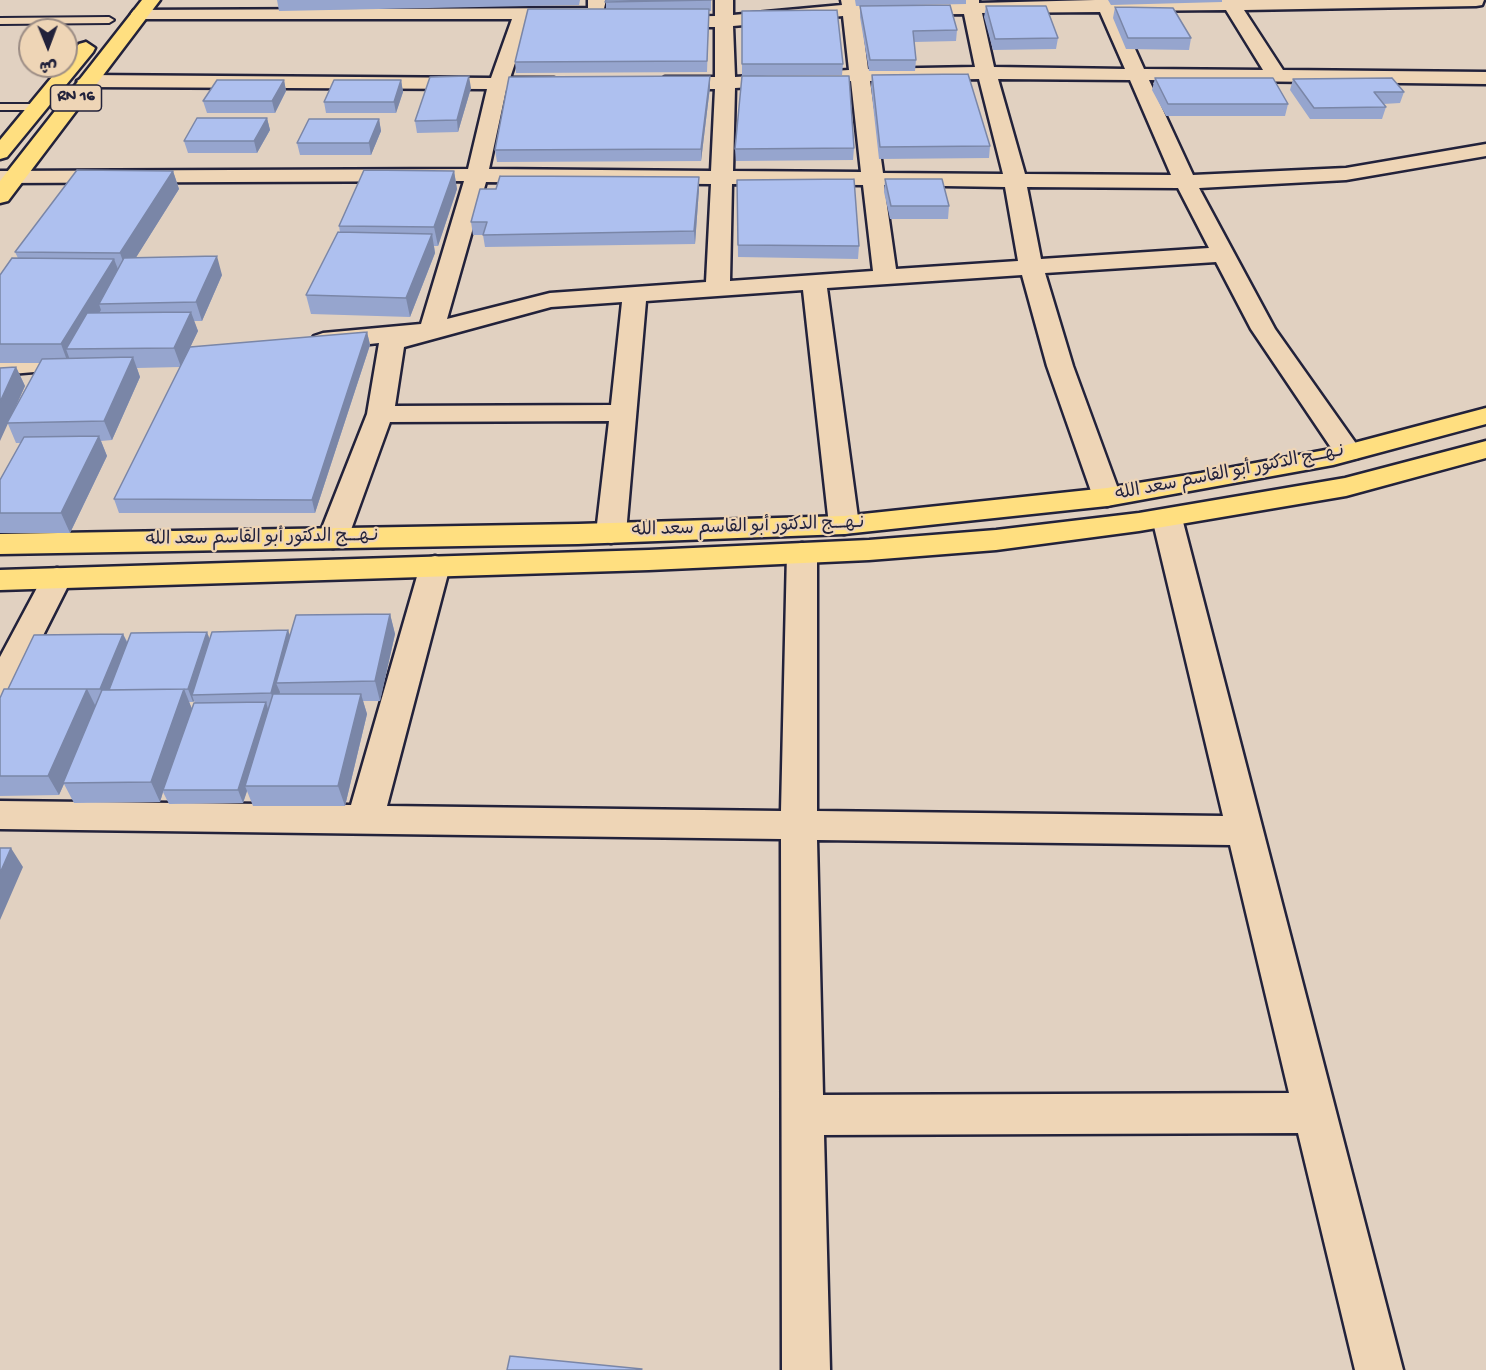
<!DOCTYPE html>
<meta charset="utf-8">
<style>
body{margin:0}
#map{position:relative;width:1486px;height:1370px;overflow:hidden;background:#e1d1c1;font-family:"Gochi Hand","Playpen Sans Arabic",sans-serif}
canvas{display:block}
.north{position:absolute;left:18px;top:18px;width:60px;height:60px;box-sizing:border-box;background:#eed5b6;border:2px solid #9c8d85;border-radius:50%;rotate:179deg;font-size:16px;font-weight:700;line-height:24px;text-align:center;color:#22223b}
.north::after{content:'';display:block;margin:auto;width:21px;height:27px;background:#22223b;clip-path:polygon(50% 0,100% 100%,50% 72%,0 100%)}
</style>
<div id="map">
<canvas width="1486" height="1370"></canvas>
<div class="north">ش</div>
</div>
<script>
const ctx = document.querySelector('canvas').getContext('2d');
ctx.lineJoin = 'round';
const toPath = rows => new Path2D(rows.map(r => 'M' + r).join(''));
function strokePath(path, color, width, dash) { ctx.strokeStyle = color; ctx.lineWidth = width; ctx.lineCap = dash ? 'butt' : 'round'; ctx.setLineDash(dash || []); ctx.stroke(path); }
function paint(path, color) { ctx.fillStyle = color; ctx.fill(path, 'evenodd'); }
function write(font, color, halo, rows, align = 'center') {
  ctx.font = font + ' "Gochi Hand","Playpen Sans Arabic",sans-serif'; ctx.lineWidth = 4.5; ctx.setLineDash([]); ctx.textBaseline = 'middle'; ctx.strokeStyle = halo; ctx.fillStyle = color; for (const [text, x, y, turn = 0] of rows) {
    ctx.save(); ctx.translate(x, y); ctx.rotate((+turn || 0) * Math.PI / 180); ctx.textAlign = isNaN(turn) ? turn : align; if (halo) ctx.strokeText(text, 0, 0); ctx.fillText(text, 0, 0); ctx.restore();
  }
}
const service = toPath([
 [0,18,109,17,114,20,109,23,0,24,0,18],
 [0,104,38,104,43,107,38,110,0,110,0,104]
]);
const minor = toPath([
 [588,0,606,0,602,17,530,18,510,78,554,78,564,84,554,90,506,90,489,169,711,171,715,89,665,89,655,83,665,77,715,77,715,27,665,27,656,22,665,17,715,16,715,0,733,0,733,15,842,5,841,0,859,0,859,5,962,3,961,0,979,0,979,3,1095,0,1484,0,1482,5,1476,6,1244,10,1283,70,1486,72,1486,84,1149,80,1193,175,1346,168,1486,144,1486,156,1346,180,1199,188,1275,329,1362,452,1358,458,1348,460,1338,458,1251,329,1216,262,1045,273,1073,366,1121,497,1117,503,1107,506,1097,503,1093,497,1047,366,1022,275,827,288,859,525,854,532,844,534,834,532,829,525,803,290,646,301,626,533,621,540,611,543,601,540,596,533,609,421,390,422,348,538,343,545,333,548,323,545,318,538,367,414,379,343,323,349,314,346,310,341,314,336,323,333,421,324,464,181,0,183,0,171,468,169,487,89,87,87,77,81,87,75,491,78,512,19,140,19,134,18,131,14,134,10,588,8,588,0],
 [1226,10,1263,70,1144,69,1118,11,1226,10],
 [1100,12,1125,69,994,67,982,13,1100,12],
 [964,14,975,67,868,69,861,15,964,14],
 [843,16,849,70,735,77,733,26,843,16],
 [979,79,1003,174,883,173,870,81,979,79],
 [998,79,1130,80,1171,175,1025,174,998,79],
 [851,81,861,172,733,171,735,88,851,81],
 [486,182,711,184,706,282,550,293,447,319,486,182],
 [732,184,863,185,873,271,730,281,732,184],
 [884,185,1005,187,1018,261,896,269,884,185],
 [1027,187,1178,188,1209,248,1041,259,1027,187],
 [622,302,611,405,395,406,404,347,551,307,622,302],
 [83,354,92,357,96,362,92,367,0,375,0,359,83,354],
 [1167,509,1177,511,1182,518,1403,1370,1355,1370,1298,1133,824,1135,830,1370,782,1370,781,839,0,829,0,801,351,805,420,566,424,559,435,556,446,559,450,566,387,806,781,811,787,553,791,546,802,543,813,546,817,553,817,811,1223,816,1152,518,1157,511,1167,509],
 [817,840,1230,845,1289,1093,823,1095,817,840],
 [57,568,68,571,72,578,12,697,0,701,0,657,46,571,57,568]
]);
const primary = toPath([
 [142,0,160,0,8,201,0,203,0,181,142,0],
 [86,42,95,48,93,52,7,157,0,159,0,140,61,66,66,66,66,60,79,44,86,42],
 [1486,408,1486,424,1333,465,1107,506,844,534,578,544,0,554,0,534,578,524,844,516,1107,488,1201,473,1331,449,1486,408],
 [1486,441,1486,458,1346,496,1139,531,996,550,869,560,649,570,0,590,0,570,649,550,869,540,996,530,1139,513,1345,478,1486,441]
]);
const wall = toPath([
 [277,0,580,0,579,5,279,11],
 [606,0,711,0,711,11,709,11,707,72,516,73,515,62,606,9],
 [855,0,966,0,966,4,861,6,957,30,956,41,914,42,916,60,915,71,869,71,860,17,860,6,856,6],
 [1108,0,1222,0,1222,2,1111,5],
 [986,6,1058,38,1056,49,993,50,984,17],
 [1115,7,1191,38,1189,50,1126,49,1113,18],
 [742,11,843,64,842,75,742,76],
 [872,75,990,146,989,158,879,159,871,87],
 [710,76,710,87,701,161,497,162,495,150],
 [1155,78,1288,104,1285,116,1166,116,1152,90],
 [1293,79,1404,92,1400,103,1383,104,1386,107,1382,119,1310,119,1290,90],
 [284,80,286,91,275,113,207,113,203,101],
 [401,80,403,92,396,113,326,113,324,102],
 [471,88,458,132,417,133,415,121],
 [267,118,270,130,257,153,188,153,184,141],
 [379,119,381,131,371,155,300,155,297,143],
 [854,148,853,160,736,161,735,149],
 [173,171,179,189,136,257,222,275,202,321,194,321,198,331,190,347,367,332,370,345,315,513,119,513,114,499,180,367,137,368,140,377,112,440,101,441,107,456,70,533,0,533,0,480,21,443,16,443,8,424,16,367,25,386,12,415,40,363,0,363,0,275,18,258,15,252],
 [454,171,457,189,438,246,434,246,435,253,410,317,311,314,306,295,340,232,339,226],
 [885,179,949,206,948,219,890,219,884,192],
 [737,180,859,246,858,259,738,257],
 [699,189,695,244,485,247,483,235,473,235,471,222],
 [390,614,395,634,380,701,363,701,367,714,345,806,253,806,247,791,243,803,169,804,163,792,160,802,74,803,64,784,59,795,0,796,0,698,8,689,123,634,128,643,290,635],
 [194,701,195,703,192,709,189,702,193,702]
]);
const shadedWall = toPath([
 [469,76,471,88,458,132,457,120],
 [710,76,710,87,701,161,701,149],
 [284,80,286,91,275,113,272,101],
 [401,80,403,92,396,113,394,102],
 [267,118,270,130,257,153,254,141],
 [379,119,381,131,371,155,369,143],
 [173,171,179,189,127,272,120,253],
 [454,171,457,189,438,246,434,227],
 [699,177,699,189,695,244,694,231],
 [432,234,435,253,410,317,406,298],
 [217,256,222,275,202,321,196,302],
 [114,259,121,277,99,304,101,310,77,349,66,349,70,360,68,363,61,344],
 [191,312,198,331,181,367,174,348],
 [367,332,370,345,315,513,312,500],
 [133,357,140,377,112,440,104,421],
 [16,367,25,386,0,441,0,402],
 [99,436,107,456,70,533,61,513],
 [390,614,395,634,380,701,375,681],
 [288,630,293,644,276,683,280,692,276,707,271,693],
 [207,632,212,645,192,695,194,701,193,702,188,689],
 [123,634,129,647,107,702,100,689],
 [87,689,97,709,59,795,48,776],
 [184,689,192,709,163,790,163,792,160,802,151,782],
 [361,694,367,714,345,806,338,786],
 [266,702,270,716,245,786,247,791,243,803,238,790],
 [11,848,23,867,0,920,0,873]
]);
const building = toPath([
 [606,0,711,0,605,2,606,0],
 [950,5,957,30,913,31,916,60,870,60,860,6,950,5],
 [986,6,1046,6,1058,38,995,39,986,6],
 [1115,7,1173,8,1191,38,1128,38,1115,7],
 [528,9,709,9,707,61,515,62,528,9],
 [837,10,843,64,742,64,742,11,837,10],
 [968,74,990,146,880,147,872,75,968,74],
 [469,76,457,120,415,121,430,77,469,76],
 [710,76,701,149,495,150,509,77,710,76],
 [742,76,849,76,854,148,735,149,742,76],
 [1155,78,1273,78,1288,104,1168,104,1155,78],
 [1392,78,1404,92,1374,92,1386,107,1314,108,1293,79,1392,78],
 [217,80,284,80,272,101,203,101,217,80],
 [334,80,401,80,394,102,324,102,334,80],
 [197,118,267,118,254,141,184,141,197,118],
 [309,119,379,119,369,143,297,143,309,119],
 [77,170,173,171,120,253,15,252,77,170],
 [364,170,454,171,434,227,339,226,364,170],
 [500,176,699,177,694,231,483,235,487,222,471,222,480,189,496,189,500,176],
 [854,179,859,246,738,245,737,180,854,179],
 [885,179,942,179,949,206,891,206,885,179],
 [338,232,432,234,406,298,306,295,338,232],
 [217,256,196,302,99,304,124,258,217,256],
 [12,258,114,259,61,344,0,344,0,275,12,258],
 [191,312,174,348,66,349,87,313,191,312],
 [367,332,312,500,114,499,190,347,367,332],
 [133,357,104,421,7,423,42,359,133,357],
 [16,367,0,402,0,368,16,367],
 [99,436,61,513,0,513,0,480,24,437,99,436],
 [390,614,375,681,276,683,296,615,390,614],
 [288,630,271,693,192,695,212,632,288,630],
 [207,632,188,689,109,690,131,633,207,632],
 [123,634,100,689,8,689,34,635,123,634],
 [4,689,87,689,48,776,0,776,0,698,4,689],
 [184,689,151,782,63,783,102,690,184,689],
 [273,694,361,694,338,786,245,786,273,694],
 [266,702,238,790,163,790,194,703,266,702],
 [0,848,11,848,0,873,0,848],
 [510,1356,642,1369,641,1370,507,1370,510,1356]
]);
const shields = [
 [76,98,51]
];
const shieldNames = [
 ["RN 16",76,98]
];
const streetNames = [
 ["نـهـــج الدكتور أبو القاسم سعد الله",1230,474,-11],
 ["نـهـــج الدكتور أبو القاسم سعد الله",748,528,-2],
 ["نـهـــج الدكتور أبو القاسم سعد الله",262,539,-1]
];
strokePath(service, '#22223b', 4);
strokePath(minor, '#22223b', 5);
strokePath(primary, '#22223b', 5);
paint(service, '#eed5b6');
paint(minor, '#eed5b6');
paint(primary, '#ffdf80');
paint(wall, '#96a5ce');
paint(shadedWall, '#7a86a7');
paint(building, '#aec0ef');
strokePath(building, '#7a86a7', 1.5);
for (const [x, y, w] of shields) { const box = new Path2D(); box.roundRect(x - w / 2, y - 13, w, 26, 4.5); ctx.fillStyle = '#eed5b6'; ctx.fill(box); strokePath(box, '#22223b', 1.5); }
write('bold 16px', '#22223b', null, shieldNames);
write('18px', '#22223b', '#eed5b6', streetNames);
</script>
